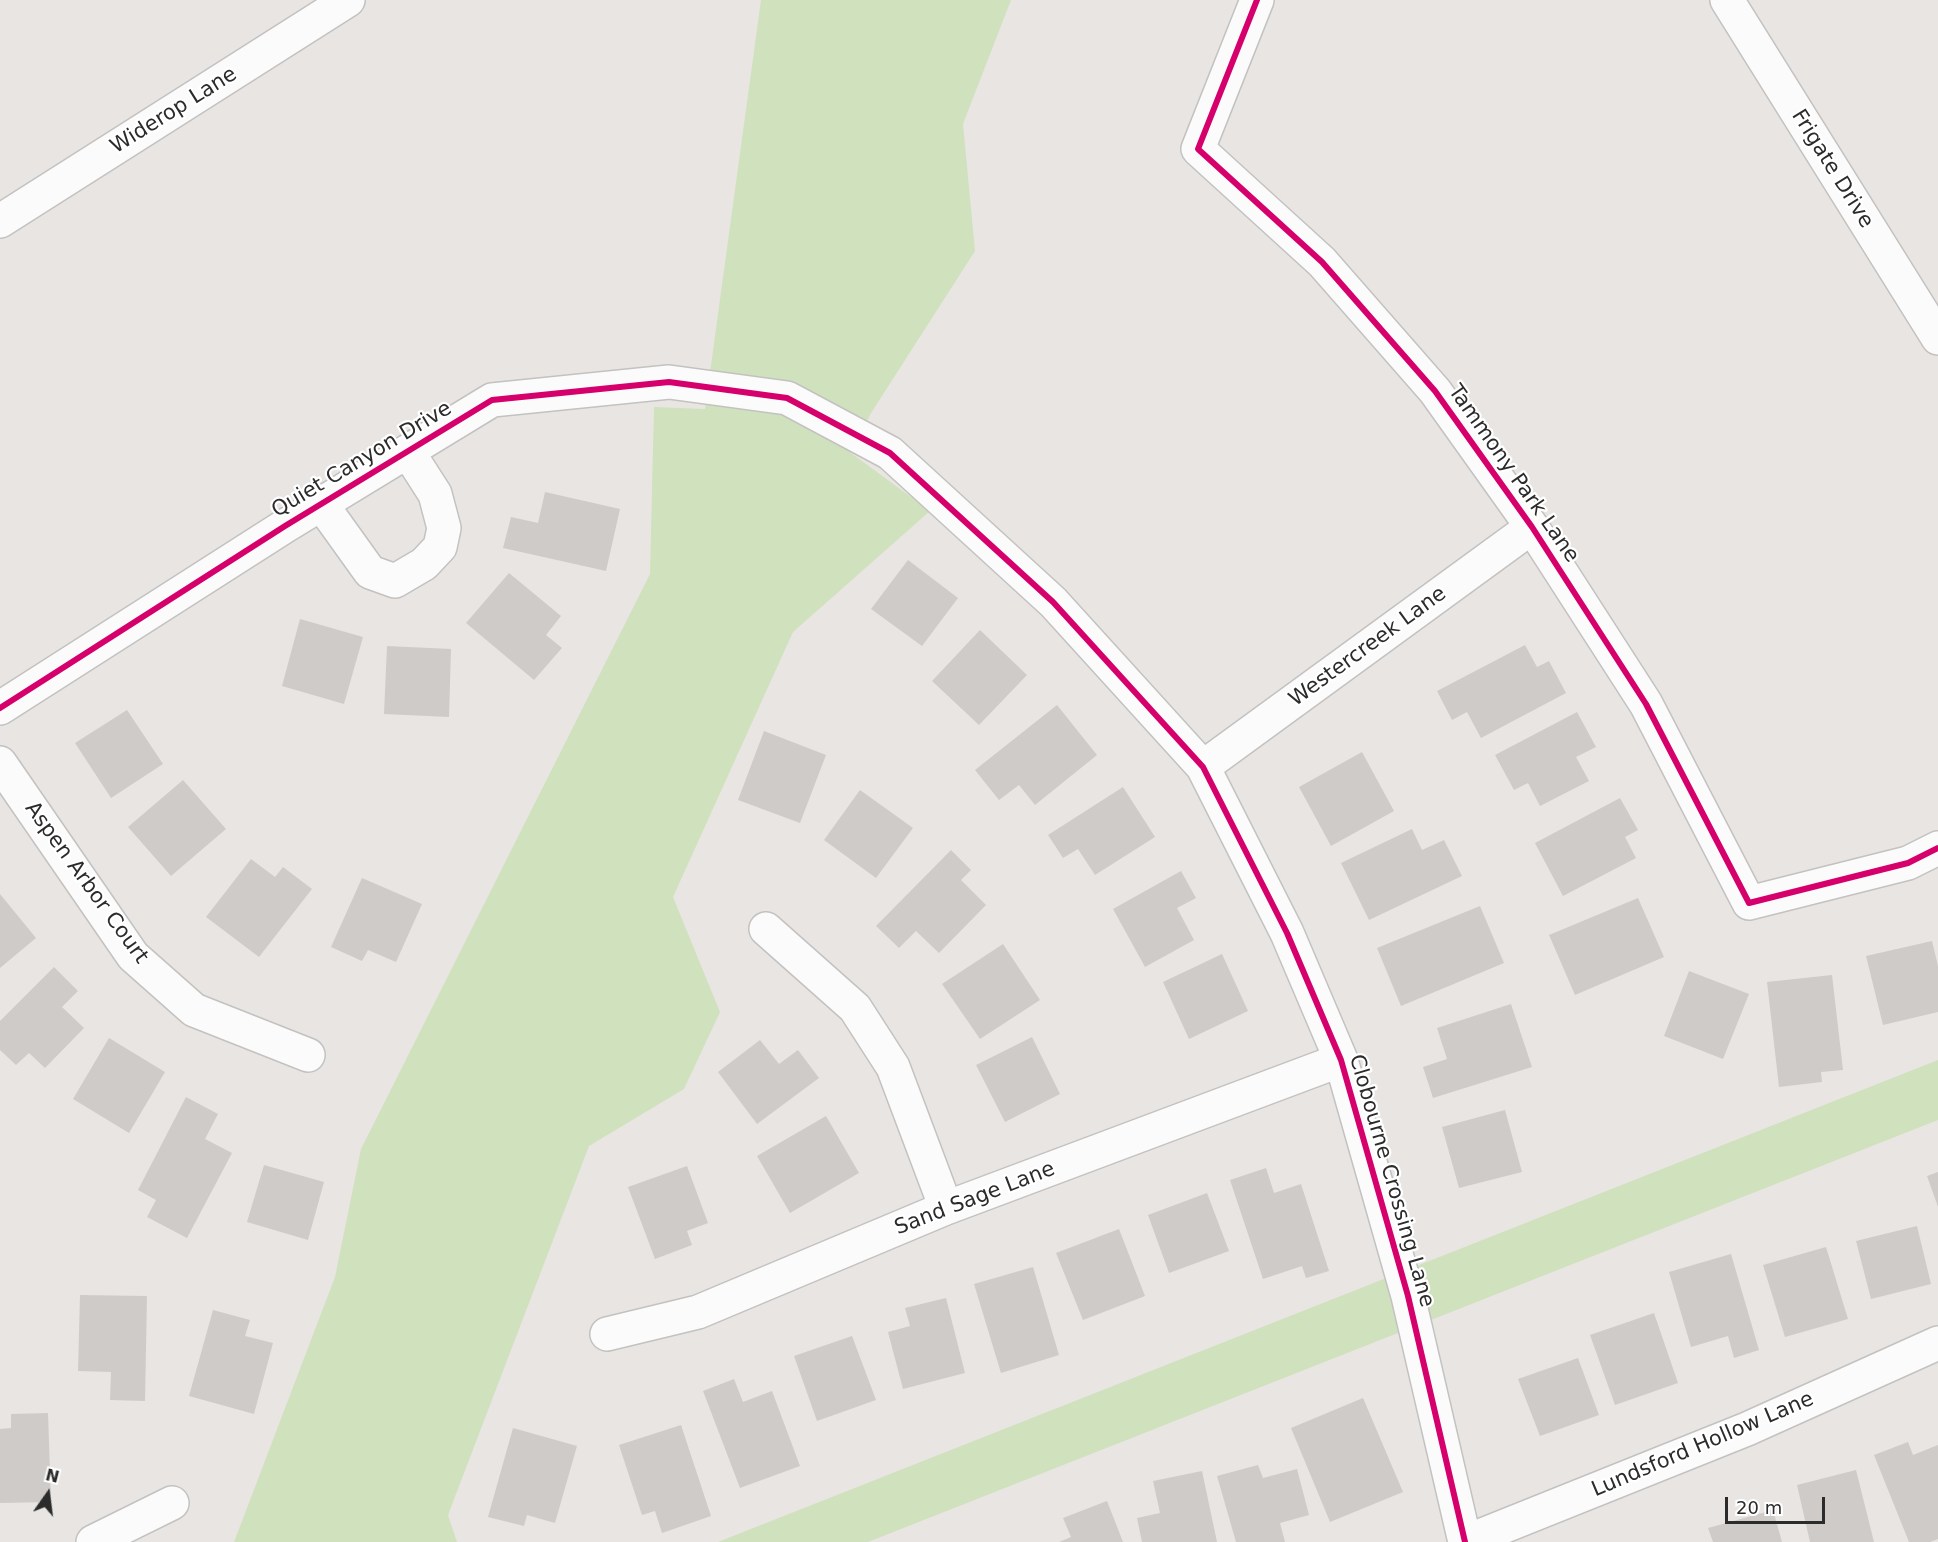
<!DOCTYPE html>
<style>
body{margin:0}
#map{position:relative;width:1938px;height:1542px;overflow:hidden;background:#e9e5e2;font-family:"DejaVu Sans",sans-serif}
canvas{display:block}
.north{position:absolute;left:18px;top:1464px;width:60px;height:60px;-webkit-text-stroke:4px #fff;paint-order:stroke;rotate:14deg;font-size:16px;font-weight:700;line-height:24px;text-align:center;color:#2b2b2b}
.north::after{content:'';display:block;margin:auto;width:21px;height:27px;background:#2b2b2b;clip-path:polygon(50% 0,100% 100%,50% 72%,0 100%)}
.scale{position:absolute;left:1725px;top:1497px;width:100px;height:27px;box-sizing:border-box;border:3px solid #2b2b2b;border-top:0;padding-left:8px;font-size:18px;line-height:21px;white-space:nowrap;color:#2b2b2b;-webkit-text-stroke:4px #fff;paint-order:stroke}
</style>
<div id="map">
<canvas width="1938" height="1542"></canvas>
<div class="north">N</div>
<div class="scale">20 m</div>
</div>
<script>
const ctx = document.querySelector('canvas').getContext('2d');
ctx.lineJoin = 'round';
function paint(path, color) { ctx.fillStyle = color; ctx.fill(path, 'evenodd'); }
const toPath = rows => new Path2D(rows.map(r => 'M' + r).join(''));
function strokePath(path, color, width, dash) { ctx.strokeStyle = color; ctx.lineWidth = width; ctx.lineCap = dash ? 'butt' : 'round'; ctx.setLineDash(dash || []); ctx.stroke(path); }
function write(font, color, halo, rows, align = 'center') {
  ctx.font = font + ' "DejaVu Sans",sans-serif'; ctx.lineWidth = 4.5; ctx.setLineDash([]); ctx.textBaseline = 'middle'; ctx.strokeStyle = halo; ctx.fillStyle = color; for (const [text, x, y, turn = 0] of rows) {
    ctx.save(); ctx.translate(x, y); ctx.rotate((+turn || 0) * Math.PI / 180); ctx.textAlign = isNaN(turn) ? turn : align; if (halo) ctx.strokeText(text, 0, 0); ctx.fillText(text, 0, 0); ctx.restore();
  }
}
const green = toPath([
 [761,0,1011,0,963,124,975,251,871,413,851,453,930,511,793,632,673,897,720,1012,684,1089,589,1146,448,1515,457,1542,234,1542,335,1277,361,1149,650,574,654,407,705,409],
 [1938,1060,1938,1120,868,1542,718,1542]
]);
const building = toPath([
 [545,492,620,509,606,571,503,548,511,517,538,523],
 [908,560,958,598,922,646,871,609],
 [509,573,561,616,546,635,562,648,534,680,466,623],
 [300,619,363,637,344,704,282,686],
 [980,630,1027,675,979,725,932,681],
 [1525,645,1537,667,1549,661,1566,693,1481,738,1467,712,1452,720,1437,691],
 [387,646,451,649,449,717,384,714],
 [1057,705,1097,755,1035,805,1019,785,999,800,975,770],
 [127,710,163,764,111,798,75,743],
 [1577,712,1596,747,1576,757,1589,781,1540,806,1528,783,1514,790,1495,755],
 [764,731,826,755,800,823,738,800],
 [1362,752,1394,811,1331,846,1299,787],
 [183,780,226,829,171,876,128,827],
 [1123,787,1155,837,1095,875,1078,849,1063,858,1048,835],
 [860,790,913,828,876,878,824,840],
 [1620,798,1638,830,1625,837,1636,858,1563,896,1535,843],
 [1412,829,1422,850,1444,840,1462,876,1369,920,1341,863],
 [951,850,971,870,961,880,986,905,939,953,916,931,899,948,876,926],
 [251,859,275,877,283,867,312,889,259,957,206,917],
 [1181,871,1196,898,1177,908,1194,940,1145,967,1113,909],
 [362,878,422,904,396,962,368,950,362,961,331,947],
 [0,894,36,938,0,968],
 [1638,898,1664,957,1575,995,1549,935],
 [1480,906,1504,963,1401,1006,1377,948],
 [1932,941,1938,966,1938,1012,1883,1025,1866,956],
 [1003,944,1040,1000,980,1039,942,984],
 [1222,954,1248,1011,1189,1039,1163,982],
 [54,967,78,991,62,1007,84,1028,45,1068,29,1053,16,1065,0,1050,0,1021],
 [1689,971,1749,994,1723,1059,1664,1036],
 [1832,975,1843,1070,1821,1072,1822,1082,1779,1087,1767,982],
 [1511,1004,1532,1067,1433,1098,1423,1067,1447,1059,1437,1028],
 [1032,1037,1060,1094,1005,1122,976,1065],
 [109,1038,165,1072,129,1133,73,1099],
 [760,1040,779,1064,798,1050,819,1078,757,1124,718,1072],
 [186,1097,218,1114,205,1139,232,1153,187,1238,147,1217,156,1200,138,1190],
 [1505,1110,1522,1172,1459,1188,1442,1127],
 [826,1116,859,1173,790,1213,757,1156],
 [264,1165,324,1182,308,1240,247,1222],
 [687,1166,708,1223,687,1231,692,1245,655,1259,628,1187],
 [1266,1168,1274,1193,1301,1184,1329,1271,1306,1278,1302,1266,1263,1279,1230,1180],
 [1938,1172,1938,1207,1927,1176],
 [1207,1193,1229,1251,1169,1273,1148,1215],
 [1917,1226,1931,1284,1871,1299,1856,1241],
 [1119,1229,1145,1296,1083,1320,1056,1253],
 [1826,1247,1848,1319,1785,1337,1763,1265],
 [1731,1254,1759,1350,1734,1358,1728,1336,1691,1347,1669,1272],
 [1033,1267,1059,1355,1001,1373,974,1284],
 [80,1295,147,1296,145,1401,110,1400,111,1372,78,1371],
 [946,1298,965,1373,903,1389,888,1332,910,1326,905,1308],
 [213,1310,250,1320,245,1336,273,1343,254,1414,189,1396],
 [1654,1313,1678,1383,1615,1405,1590,1335],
 [852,1336,876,1400,817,1421,794,1356],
 [1578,1358,1599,1415,1540,1436,1518,1379],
 [734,1379,743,1402,772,1391,800,1466,740,1488,703,1391],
 [1363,1398,1403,1492,1330,1522,1291,1428],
 [48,1413,51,1502,0,1503,0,1429,11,1428,11,1414],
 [681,1425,711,1516,662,1533,655,1511,642,1515,619,1445],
 [513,1428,577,1446,555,1523,527,1515,524,1526,488,1517],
 [1908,1442,1913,1455,1938,1445,1938,1539,1930,1542,1909,1542,1874,1455],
 [1258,1465,1263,1478,1297,1469,1309,1515,1280,1523,1285,1542,1236,1542,1217,1476],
 [1856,1470,1874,1542,1810,1542,1797,1485],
 [1202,1471,1217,1542,1142,1542,1137,1518,1160,1513,1153,1481],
 [1107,1501,1123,1542,1059,1542,1071,1537,1063,1518],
 [1773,1510,1782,1542,1713,1542,1708,1528]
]);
const minor = toPath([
 [1257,0,1198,149,1322,262,1435,391,1532,527,1646,704,1749,903,1908,863,1938,848],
 [1727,0,1938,338],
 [0,221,348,0],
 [322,505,370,572,395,581,424,564,440,547,444,528,435,494,408,452],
 [0,708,285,526,492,400,669,382,787,398,890,453,1053,602,1203,767,1287,933,1341,1060,1408,1296,1465,1542],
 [0,763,133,956,194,1010,308,1055],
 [1203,767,1532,527],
 [766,929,855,1008,893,1067,946,1208],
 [607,1334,698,1312,946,1208,1341,1060],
 [93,1542,172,1503],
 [1465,1542,1747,1429,1938,1343]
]);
const cycleway = toPath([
 [1257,0,1198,149,1322,262,1435,391,1532,527,1646,704,1749,903,1908,863,1938,848],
 [0,708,285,526,492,400,669,382,787,398,890,453,1053,602,1203,767,1287,933,1341,1060,1408,1296,1465,1542]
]);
const streetNames = [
 ["Widerop Lane",174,111,-32],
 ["Frigate Drive",1832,169,58],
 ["Quiet Canyon Drive",362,460,-31],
 ["Tammony Park Lane",1513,474,55],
 ["Westercreek Lane",1368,647,-36],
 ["Aspen Arbor Court",86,883,54],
 ["Clobourne Crossing Lane",1391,1181,74],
 ["Sand Sage Lane",975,1199,-21],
 ["Lundsford Hollow Lane",1703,1445,-23]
];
paint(green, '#d0e1be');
paint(building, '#cecbc9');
strokePath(minor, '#c3c2c1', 36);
strokePath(minor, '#fcfbfb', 33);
strokePath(cycleway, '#d6006c', 6);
write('21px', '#2b2b2b', '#fff', streetNames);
</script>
